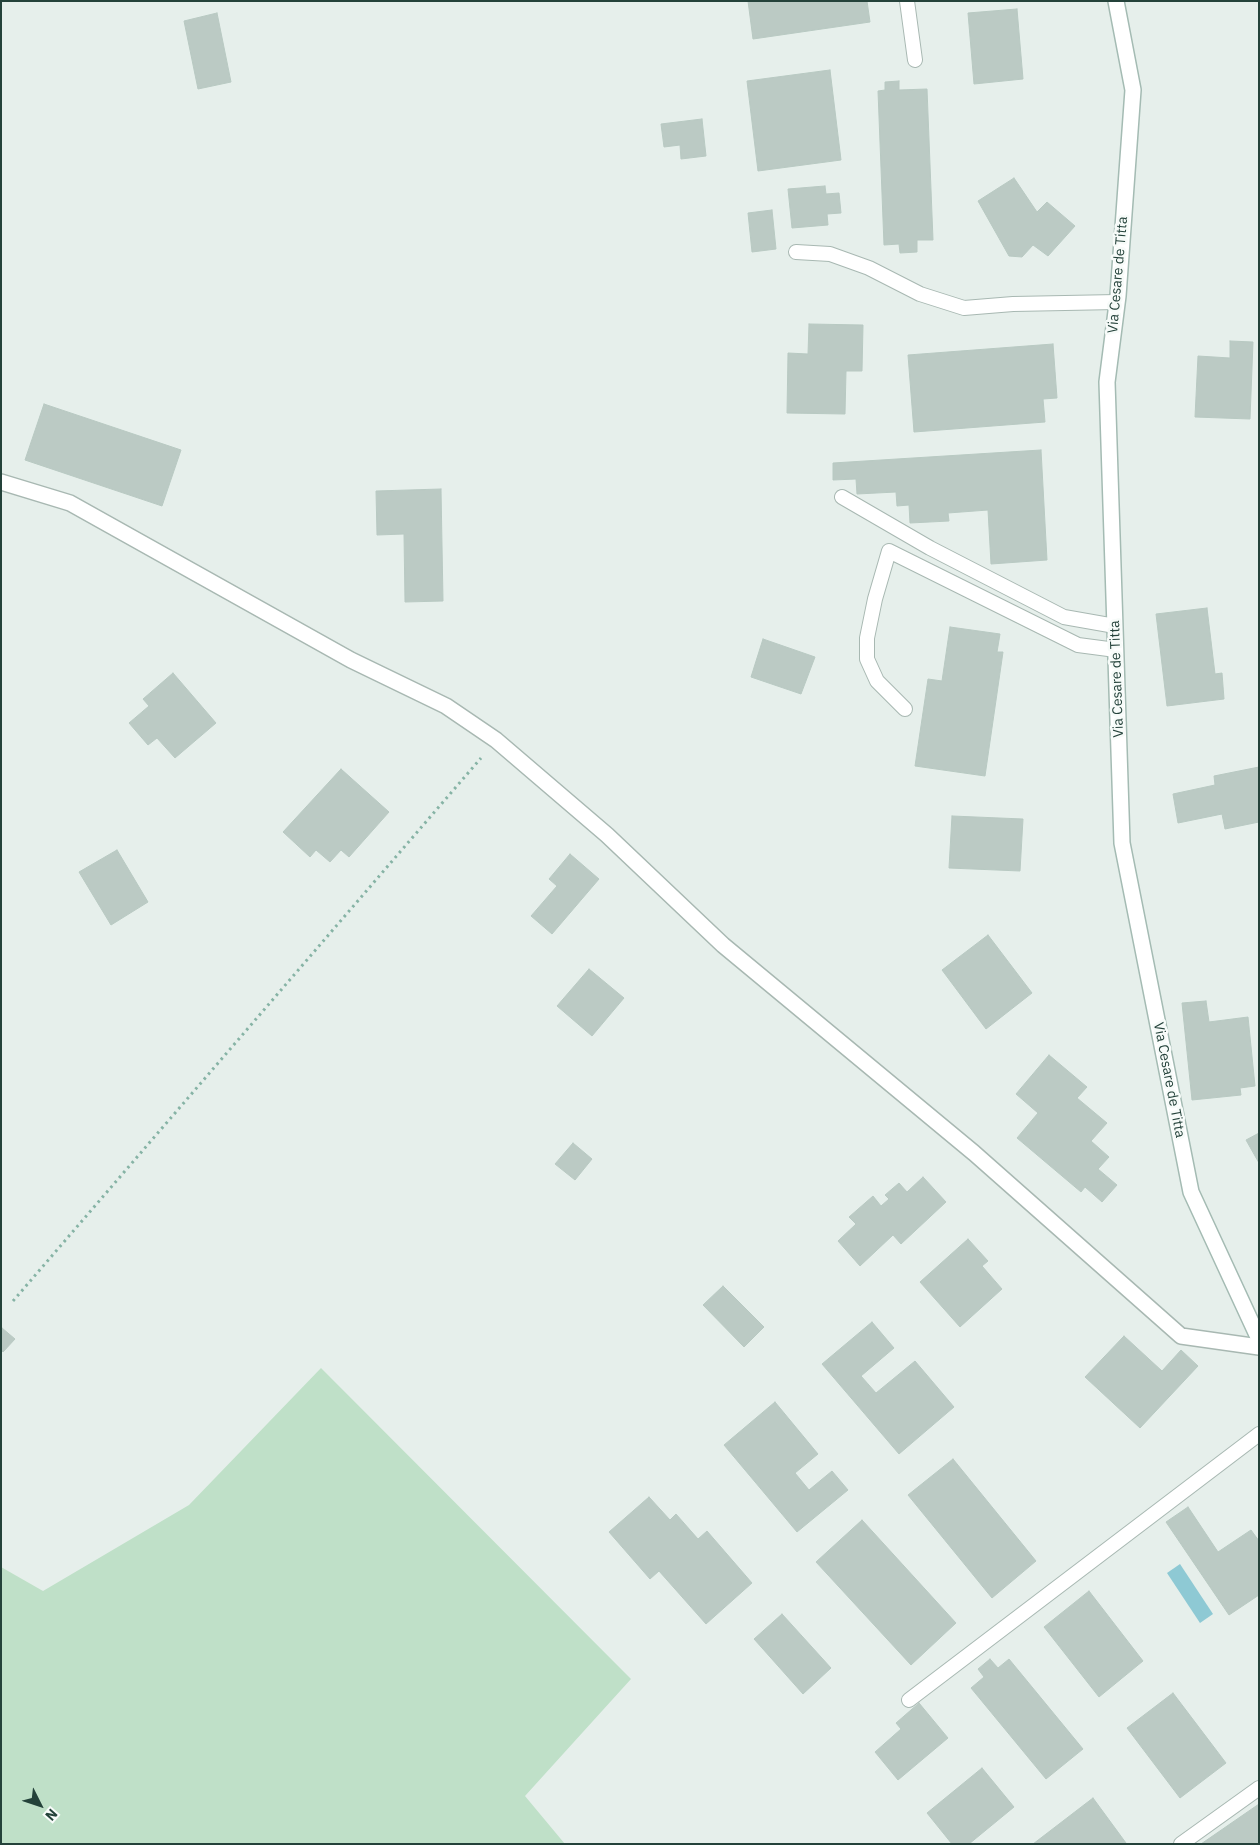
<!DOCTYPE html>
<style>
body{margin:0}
#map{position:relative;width:1260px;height:1845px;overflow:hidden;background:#e6efeb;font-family:"IBM Plex Sans",sans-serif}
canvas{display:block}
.frame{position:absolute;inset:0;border:2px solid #24423a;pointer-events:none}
.north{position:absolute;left:15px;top:1780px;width:50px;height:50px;-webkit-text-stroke:4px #f7fbf9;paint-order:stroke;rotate:131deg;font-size:14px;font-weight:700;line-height:20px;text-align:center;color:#24423a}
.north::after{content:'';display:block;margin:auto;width:18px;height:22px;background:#24423a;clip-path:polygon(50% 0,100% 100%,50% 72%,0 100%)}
</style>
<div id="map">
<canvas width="1260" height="1845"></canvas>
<div class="frame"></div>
<div class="north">N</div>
</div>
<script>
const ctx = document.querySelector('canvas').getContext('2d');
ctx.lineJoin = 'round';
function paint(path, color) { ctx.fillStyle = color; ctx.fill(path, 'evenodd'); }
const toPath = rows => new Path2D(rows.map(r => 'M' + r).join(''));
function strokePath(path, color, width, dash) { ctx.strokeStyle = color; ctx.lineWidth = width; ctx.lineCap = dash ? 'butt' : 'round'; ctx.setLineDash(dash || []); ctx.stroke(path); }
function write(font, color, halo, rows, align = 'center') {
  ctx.font = font + ' "IBM Plex Sans",sans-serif'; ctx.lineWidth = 5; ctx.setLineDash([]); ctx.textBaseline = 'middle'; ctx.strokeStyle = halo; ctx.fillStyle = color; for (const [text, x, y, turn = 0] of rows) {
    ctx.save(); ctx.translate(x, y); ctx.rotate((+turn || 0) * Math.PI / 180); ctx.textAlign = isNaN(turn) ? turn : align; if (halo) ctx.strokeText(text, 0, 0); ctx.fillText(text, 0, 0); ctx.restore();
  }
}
const green = toPath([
 [321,1368,631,1679,525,1796,565,1844,1,1844,1,1567,43,1591,189,1505]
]);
const water = toPath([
 [1180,1564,1213,1614,1200,1623,1167,1573]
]);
const building = toPath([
 [748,1,867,1,870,22,753,39,748,1],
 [1017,9,1023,79,974,84,968,13,1017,9],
 [217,13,231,82,198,89,184,21,217,13],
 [830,70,841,160,758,171,747,81,830,70],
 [899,81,899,90,927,89,933,240,917,240,917,252,900,253,899,244,884,245,878,91,885,90,885,82,899,81],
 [702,119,706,156,681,159,680,145,664,147,661,124,702,119],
 [1014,178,1037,212,1047,202,1075,226,1048,256,1033,245,1022,257,1009,256,978,201,1014,178],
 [825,186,826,194,839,193,841,213,827,214,828,225,792,228,788,189,825,186],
 [772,210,776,249,752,252,748,213,772,210],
 [809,324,863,325,862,371,846,371,845,414,787,413,788,353,808,354,809,324],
 [1230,341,1253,342,1250,419,1195,417,1198,356,1230,358,1230,341],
 [1053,344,1057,398,1043,399,1045,422,914,432,908,355,1053,344],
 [44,404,181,450,162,506,25,460,44,404],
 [1041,450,1047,560,991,564,988,510,948,513,949,521,910,523,909,505,897,506,896,492,857,494,856,479,833,480,833,463,1041,450],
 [441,489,443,601,405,602,404,534,377,535,376,491,441,489],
 [1207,608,1215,674,1222,673,1224,699,1167,706,1156,614,1207,608],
 [950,627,1000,634,997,652,1003,652,985,776,915,766,928,679,942,681,950,627],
 [763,639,815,657,801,694,751,677,763,639],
 [173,673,216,723,175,758,157,738,148,745,129,723,149,706,143,699,173,673],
 [1259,767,1259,822,1225,829,1222,814,1178,823,1173,794,1215,785,1214,776,1259,767],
 [341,769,389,812,349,857,341,850,330,862,316,850,310,857,283,832,341,769],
 [952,816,1023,819,1020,871,949,868,952,816],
 [117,850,148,902,111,925,79,872,117,850],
 [570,854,599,879,552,934,531,916,557,886,549,879,570,854],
 [988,935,1032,993,986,1029,942,970,988,935],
 [589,969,624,998,592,1036,557,1006,589,969],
 [1206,1001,1209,1022,1248,1017,1255,1086,1240,1088,1241,1095,1192,1100,1182,1003,1206,1001],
 [1049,1055,1087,1087,1077,1098,1107,1123,1091,1141,1109,1157,1098,1169,1117,1185,1102,1202,1085,1187,1081,1192,1017,1138,1038,1113,1016,1094,1049,1055],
 [1259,1133,1259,1163,1246,1140,1259,1133],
 [573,1143,592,1159,575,1180,555,1164,573,1143],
 [923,1177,946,1202,901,1244,893,1235,860,1266,838,1241,856,1224,849,1217,873,1196,881,1206,889,1199,885,1195,899,1183,907,1192,923,1177],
 [968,1239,988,1261,982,1266,1002,1289,960,1327,920,1282,968,1239],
 [723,1286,764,1327,744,1347,703,1305,723,1286],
 [872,1322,894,1348,861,1376,876,1393,915,1361,954,1407,899,1454,822,1364,872,1322],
 [2,1328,15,1339,3,1352,1,1350,2,1328],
 [1124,1336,1162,1371,1181,1350,1198,1366,1140,1428,1085,1377,1124,1336],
 [775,1402,818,1454,795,1473,809,1490,832,1471,848,1490,797,1532,724,1445,775,1402],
 [953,1459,1036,1561,992,1598,908,1495,953,1459],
 [649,1497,670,1520,676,1514,698,1539,707,1531,752,1583,706,1624,659,1571,650,1579,609,1532,649,1497],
 [1188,1507,1218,1552,1251,1530,1259,1541,1259,1595,1229,1615,1166,1522,1188,1507],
 [862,1520,956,1623,911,1665,816,1562,862,1520],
 [1089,1591,1143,1661,1099,1697,1044,1627,1089,1591],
 [782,1614,831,1668,803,1694,754,1639,782,1614],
 [990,1659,998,1668,1009,1659,1083,1749,1046,1779,971,1688,984,1677,978,1669,990,1659],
 [1173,1693,1226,1763,1180,1798,1127,1728,1173,1693],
 [919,1703,948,1738,898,1780,875,1752,901,1729,896,1723,919,1703],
 [982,1768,1014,1807,969,1844,952,1844,927,1813,982,1768],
 [1093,1798,1126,1843,1125,1844,1033,1844,1093,1798],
 [1259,1804,1259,1844,1201,1844,1259,1804]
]);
const path = toPath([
 [13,1301,481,758]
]);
const lane = toPath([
 [907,1,915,60],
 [796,252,830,254,869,268,920,294,964,308,1013,304,1117,302],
 [842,497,930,548,1064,617,1115,626],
 [905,709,877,681,867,659,867,638,875,599,889,551,1078,645,1116,650],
 [909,1700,1259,1434],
 [1181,1844,1259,1788]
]);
const street = toPath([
 [1,482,70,503,351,660,446,706,496,740,607,835,723,945,974,1153,1181,1336,1259,1347]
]);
const secondary = toPath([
 [1116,1,1133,90,1118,296,1107,382,1122,843,1191,1192,1259,1339]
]);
const streetNames = [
 ["Via Cesare de Titta",1118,275,-85],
 ["Via Cesare de Titta",1117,679,-92],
 ["Via Cesare de Titta",1169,1080,79]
];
paint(green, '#bfe0c8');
paint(water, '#8ec9d4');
paint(building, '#bbcac4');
strokePath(building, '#b8c9c2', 1);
strokePath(lane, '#a8b8b2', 16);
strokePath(street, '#a8b8b2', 18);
strokePath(secondary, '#a4bbb3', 18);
strokePath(path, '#86b3a5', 3, [2.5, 4]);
strokePath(lane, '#fff', 14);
strokePath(street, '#fff', 15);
strokePath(secondary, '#fff', 15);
write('14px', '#24423a', '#f7fbf9', streetNames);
</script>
